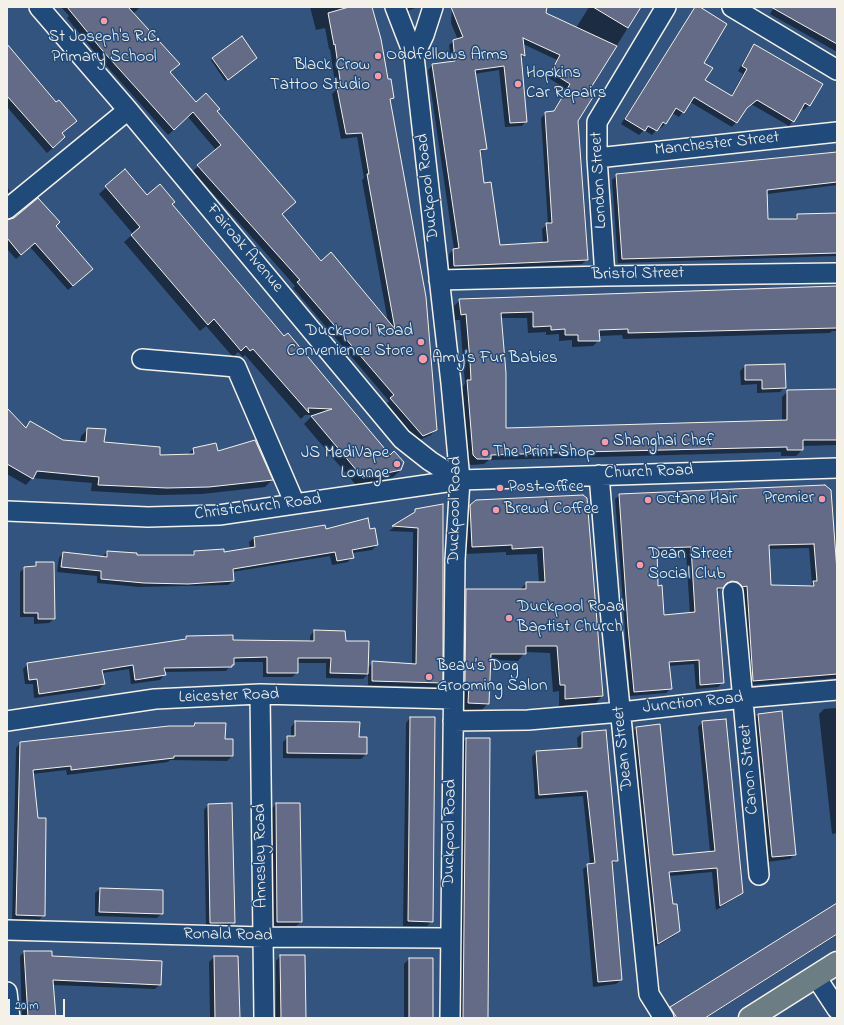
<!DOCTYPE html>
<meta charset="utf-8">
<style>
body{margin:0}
#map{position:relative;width:844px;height:1025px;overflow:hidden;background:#33547e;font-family:"Indie Flower",sans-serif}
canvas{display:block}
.frame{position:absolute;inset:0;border:8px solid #f4f1e8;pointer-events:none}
.scale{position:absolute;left:8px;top:999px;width:57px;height:18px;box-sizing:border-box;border:2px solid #f4f1e8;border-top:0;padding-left:5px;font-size:12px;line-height:14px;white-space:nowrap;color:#f4f1e8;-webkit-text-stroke:3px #1f4a7a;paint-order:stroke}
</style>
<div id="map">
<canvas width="844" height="1025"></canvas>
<div class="frame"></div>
<div class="scale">20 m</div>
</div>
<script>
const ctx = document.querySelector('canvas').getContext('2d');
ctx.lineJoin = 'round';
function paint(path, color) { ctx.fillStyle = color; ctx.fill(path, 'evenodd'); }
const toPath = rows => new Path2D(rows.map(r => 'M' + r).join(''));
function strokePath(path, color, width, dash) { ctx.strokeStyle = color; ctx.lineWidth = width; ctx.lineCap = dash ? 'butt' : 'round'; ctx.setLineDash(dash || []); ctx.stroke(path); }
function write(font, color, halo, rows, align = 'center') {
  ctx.font = font + ' "Indie Flower",sans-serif'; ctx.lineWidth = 3; ctx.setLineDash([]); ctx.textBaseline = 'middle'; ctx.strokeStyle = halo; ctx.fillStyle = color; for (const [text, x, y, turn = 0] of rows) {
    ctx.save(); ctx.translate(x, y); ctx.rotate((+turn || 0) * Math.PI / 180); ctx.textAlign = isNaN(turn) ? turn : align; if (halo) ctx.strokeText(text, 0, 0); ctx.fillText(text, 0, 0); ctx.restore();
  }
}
const shadow = toPath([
 [61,7,140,7,133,14,169,72,195,103,216,111,281,215,321,262,388,322,362,180,364,178,357,137,341,139,332,94,336,90,330,49,329,49,325,28,316,30,310,7,372,7,392,97,390,100,436,429,431,435,417,441,386,404,389,401,293,288,295,286,193,171,216,150,188,117,168,135,97,55,67,18,69,16],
 [406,7,418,7,407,11],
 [452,7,546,7,545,14,576,28,589,7,641,7,586,94,577,121,587,259,582,264,449,270,449,254,454,249,428,70,433,65,451,63,449,45,454,41,458,40,451,23],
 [523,44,557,60,547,77,566,89,553,112,546,113,541,118,548,224,542,229,543,244,499,246,484,184,480,153,485,149,474,74,499,70,505,127,522,126,526,121,521,59,524,56],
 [695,7,698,7,704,80,731,96,743,74,738,71,750,50,754,45,821,84,809,105,804,110,801,108,789,126,751,104,732,127,690,102,679,117,672,113,665,124,661,128,659,127,652,135,644,130,639,135,621,124],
 [774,7,837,7,837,52,770,14],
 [7,48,56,104,70,126,61,134,59,143,47,153,7,107],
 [213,58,254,60,225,81,211,60],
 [837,152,837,185,737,198,767,220,793,220,798,215,837,214,837,256,618,263,612,180,617,175],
 [125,170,147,196,171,205,284,338,401,470,393,477,356,485,304,424,311,417,316,415,305,415,301,419,245,355,243,357,238,352,233,357,206,326,200,331,124,242,133,234,99,194],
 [7,187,10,191,7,194],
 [14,219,55,226,87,274,68,290,30,247,16,259,7,249,7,220],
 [837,287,837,331,832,331,830,333,623,339,622,335,599,336,599,340,593,346,572,347,572,340,559,341,559,334,546,335,546,332,528,333,527,318,500,318,505,429,782,421,782,397,788,391,837,390,837,453,836,445,802,446,802,450,796,456,781,456,781,452,489,460,484,464,471,465,467,461,462,387,465,384,460,320,455,320,454,306,460,300],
 [745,366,785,387,780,392,757,393,757,384,741,385,740,371],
 [7,409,25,428,30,423,63,441,80,442,81,436,88,429,103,443,159,456,186,456,193,449,215,444,217,452,272,480,265,487,202,494,159,495,91,491,92,483,32,478,26,485,7,474],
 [825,486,837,603,837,678,748,685,727,585,722,587,717,593,723,682,718,687,696,689,694,664,669,666,671,688,666,693,630,696,615,499,620,495],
 [809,548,812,584,809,587,770,586,768,549],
 [656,552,686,552,690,614,663,616,658,587],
 [582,496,602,696,596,703,559,706,559,691,553,692,550,653,525,652,518,661,490,660,488,703,482,710,462,710,459,597,466,590,519,590,527,583,539,583,537,554,506,555,506,552,465,554,464,512,476,501],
 [416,510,442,682,437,687,368,685,368,674,363,679,326,678,326,663,297,663,297,673,292,677,263,677,263,662,233,662,226,671,164,672,164,675,160,680,131,684,129,669,102,673,104,684,99,689,34,698,33,684,25,684,23,669,28,664,182,641,186,637,232,641,310,642,310,636,314,631,345,642,368,668,373,662,412,665,413,532,389,531,411,515],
 [325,526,326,530,369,530,377,545,372,550,352,553,352,557,348,562,332,565,330,556,232,572,233,581,228,585,139,587,97,583,97,576,57,572,59,558,63,553,102,557,107,552,136,556,190,556,194,552,223,553,250,549,249,542,254,538],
 [37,563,54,619,49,623,34,624,34,617,20,617,20,572,25,568,33,567],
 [837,708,837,833,832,834,819,714,824,709],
 [758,714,795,854,790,859,767,862,753,719],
 [410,718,432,921,427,926,403,926,406,723],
 [295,722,358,738,366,754,361,759,283,758,283,742,288,737,291,737,291,727],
 [703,722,742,892,737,897,716,910,712,872,669,876,672,905,679,931,674,936,653,948,632,732,637,727,672,856,710,852,698,727],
 [195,724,224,740,232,756,227,761,170,760,168,762,67,775,66,770,32,774,44,915,39,920,12,920,16,748,20,743,192,727],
 [582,733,617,860,611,865,621,980,616,984,593,987,583,869,590,864,583,796,535,799,532,757,536,752,578,749,577,738],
 [466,739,487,1018,459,1018,461,744],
 [276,804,301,922,296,926,273,927,271,809],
 [208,805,234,922,229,927,206,928,204,810],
 [100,889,162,913,157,918,95,916,95,893],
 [837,904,837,935,706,1018,669,1018,666,1013,671,1008],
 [24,952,51,957,160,984,155,989,53,985,55,1018,22,1018,20,956],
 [280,956,305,1018,276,1018,276,961],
 [214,957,238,1018,210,1018,209,962],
 [409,959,433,1018,404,1018,404,964]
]);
const building = toPath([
 [67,7,128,7,180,64,170,72,196,102,206,93,220,109,217,111,296,202,282,214,321,261,331,252,395,329,367,174,369,174,362,133,346,134,337,88,341,87,335,44,334,45,328,13,349,7,372,7,381,39,388,79,391,79,394,98,390,99,426,297,437,430,423,436,390,398,394,395,297,282,300,280,197,165,221,145,193,112,174,130,102,50,67,7],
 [451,7,547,7,546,13,617,46,587,94,593,97,578,121,588,260,454,266,453,249,459,248,432,64,455,61,453,40,463,37,451,7],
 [523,38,560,55,551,72,570,84,554,111,545,112,552,223,546,223,548,242,500,245,491,182,484,183,480,150,487,149,475,70,504,66,510,123,527,122,521,54,525,56,523,38],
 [593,7,641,7,628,28,593,7],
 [695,7,700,7,727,24,704,63,713,68,705,80,732,96,747,69,742,66,754,44,823,84,810,106,805,103,794,122,757,100,747,108,737,123,694,97,684,113,676,108,666,124,663,122,657,131,648,126,645,131,625,119,695,7],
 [771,7,837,7,837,44,801,24,771,7],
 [242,36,257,58,228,80,212,58,242,36],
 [7,44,56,102,59,100,77,121,62,133,65,137,53,148,7,96,7,44],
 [837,152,837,182,767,190,768,219,797,219,797,214,837,213,837,253,622,259,616,174,837,152],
 [125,169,147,195,160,184,175,202,172,204,284,336,288,333,390,455,394,451,404,462,401,470,363,478,311,416,332,409,308,408,309,413,253,349,250,351,246,346,241,351,214,319,208,325,131,235,140,227,105,186,125,169],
 [38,198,60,222,56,226,93,269,73,286,35,243,21,255,7,238,7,220,14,218,38,198],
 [837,286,837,328,628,333,628,329,599,330,600,341,578,341,578,335,565,335,565,329,551,330,551,326,533,327,533,312,501,313,506,373,506,428,787,420,787,390,837,389,837,440,803,440,803,450,787,450,787,447,582,452,491,455,491,459,477,459,473,455,467,380,471,380,470,361,466,314,461,315,459,299,837,286],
 [785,364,786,388,762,389,762,380,745,380,745,365,785,364],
 [7,408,26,428,30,421,63,440,86,442,87,428,106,429,104,442,160,447,160,455,194,454,193,448,216,443,218,451,255,440,273,480,209,487,167,488,98,485,99,477,37,471,33,479,7,464,7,408],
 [825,485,831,490,837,571,837,674,753,681,747,586,742,587,738,582,732,581,727,583,723,588,717,588,724,683,700,685,699,660,669,662,672,689,634,692,628,627,619,494,825,485],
 [814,544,817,581,813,581,814,586,771,585,769,545,814,544],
 [691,547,695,612,664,615,662,585,658,586,657,548,691,547],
 [583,495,587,498,603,696,565,699,565,685,560,685,557,646,526,646,526,654,491,654,489,704,468,703,469,683,465,683,466,589,526,589,526,582,545,582,543,547,512,549,512,545,472,547,470,505,476,500,583,495],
 [443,504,443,683,372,681,372,661,416,664,418,528,392,526,415,512,415,509,443,504],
 [368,518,370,529,375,528,378,545,352,550,354,558,337,561,335,552,233,569,234,581,188,584,144,583,101,579,101,571,61,567,63,552,107,557,107,551,137,553,137,555,194,555,194,551,224,549,224,552,255,547,254,537,325,525,326,529,368,518],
 [36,562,54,562,55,619,38,619,38,613,24,613,24,567,36,566,36,562],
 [314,630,345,631,346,641,369,641,368,674,330,673,331,658,298,658,298,673,267,673,267,657,234,658,234,665,232,665,232,667,164,668,166,675,135,680,133,665,102,670,105,684,39,694,37,679,29,680,27,663,186,639,186,636,233,635,233,640,314,641,314,630],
 [782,711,796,855,772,857,758,714,782,711],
 [410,717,435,717,433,922,408,921,410,717],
 [726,719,743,893,720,906,717,868,669,872,673,904,677,904,680,931,658,944,636,727,660,724,673,855,715,851,702,721,726,719],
 [295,721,360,722,359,737,367,737,367,754,287,753,287,736,295,736,295,721],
 [195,723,226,723,225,739,233,739,233,756,174,756,174,758,71,770,71,766,33,770,38,818,46,818,45,916,16,915,20,742,169,726,194,726,195,723],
 [606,730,618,861,612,861,622,980,598,982,587,864,595,863,587,791,539,795,536,751,582,748,582,732,606,730],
 [466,738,490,738,488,1018,463,1018,466,738],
 [232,803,235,923,210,923,208,804,232,803],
 [276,803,300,803,302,922,277,922,276,803],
 [100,888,163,890,163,914,99,912,100,888],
 [837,903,837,934,705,1018,677,1018,670,1007,837,903],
 [24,951,52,951,52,956,162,961,161,985,53,980,56,1018,28,1018,24,951],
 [280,955,305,955,306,1018,281,1018,280,955],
 [214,956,238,956,240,1018,215,1018,214,956],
 [409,958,433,958,433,1018,409,1018,409,958]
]);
const minor = toPath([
 [39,7,128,110,402,439,430,461,460,480],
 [395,7,414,56],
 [433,7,424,35,414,56,451,383,460,480,455,560,450,1018],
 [732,7,837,70],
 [597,158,837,132],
 [7,209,128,110],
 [605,276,597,158,597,122,666,7],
 [439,280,605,276,837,273],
 [142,359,236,367,295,504],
 [599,475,610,609,649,994,664,1018],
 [7,511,148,517,219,515,460,480,837,468],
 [733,592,759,875],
 [260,694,264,1018],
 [7,721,155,699,260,694,453,699],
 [453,721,528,720,621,712,744,698,837,690],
 [7,930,263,937,449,938],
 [816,977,837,1009],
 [7,992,10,1018]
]);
const major = toPath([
 [750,1018,837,963]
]);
const markers = [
 [104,21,4,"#ff9aa2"],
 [378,56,4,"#ff9aa2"],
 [378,76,4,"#ff9aa2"],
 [518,84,4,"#ff9aa2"],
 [421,342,4,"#ff9aa2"],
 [423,359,5,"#ff9aa2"],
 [605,442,4,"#ff9aa2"],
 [485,453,4,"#ff9aa2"],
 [397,464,4,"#ff9aa2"],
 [500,488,4,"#ff9aa2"],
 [822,499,4,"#ff9aa2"],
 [648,500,4,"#ff9aa2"],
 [496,510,4,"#ff9aa2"],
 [640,565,4,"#ff9aa2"],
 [509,618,4,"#ff9aa2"],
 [429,677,4,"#ff9aa2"]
];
const poiNames = [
 ["St Joseph's R.C.",104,38,"center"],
 ["Primary School",104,58,"center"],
 ["Oddfellows Arms",386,56],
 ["Black Crow",370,66,"right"],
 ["Tattoo Studio",370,86,"right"],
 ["Hopkins",526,74],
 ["Car Repairs",526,94],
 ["Duckpool Road",413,332,"right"],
 ["Convenience Store",413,352,"right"],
 ["Amy’s Fur Babies",432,359],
 ["Shanghai Chef",613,442],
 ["The Print Shop",493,453],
 ["JS MediVape",389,454,"right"],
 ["Lounge",389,474,"right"],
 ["Post Office",508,488],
 ["Premier",814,499,"right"],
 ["Octane Hair",656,500],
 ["Brewd Coffee",504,510],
 ["Dean Street",648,555],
 ["Social Club",648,575],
 ["Duckpool Road",517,608],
 ["Baptist Church",517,628],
 ["Beau’s Dog",437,667],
 ["Grooming Salon",437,687]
];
const streetNames = [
 ["Manchester Street",717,145,-6],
 ["London Street",600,180,-93],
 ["Duckpool Road",429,187,-96],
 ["Fairoak Avenue",244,249,50],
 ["Bristol Street",638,275,-1],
 ["Church Road",649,473,-2],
 ["Christchurch Road",258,508,-7],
 ["Duckpool Road",456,510,-89],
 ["Leicester Road",229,697,-2],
 ["Junction Road",693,704,-6],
 ["Dean Street",624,748,-96],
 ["Canon Street",750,769,-95],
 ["Duckpool Road",451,833,-89],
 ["Annesley Road",262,856,-91],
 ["Ronald Road",228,936,1]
];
paint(shadow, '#0007');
paint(building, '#636b87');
strokePath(building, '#f4f1e8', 1);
strokePath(minor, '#f4f1e8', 22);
strokePath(major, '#f4f1e8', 25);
strokePath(minor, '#1f4a7a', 19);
strokePath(major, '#6c7e84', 22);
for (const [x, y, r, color] of markers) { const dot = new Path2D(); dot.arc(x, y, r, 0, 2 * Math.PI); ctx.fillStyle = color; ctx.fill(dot); strokePath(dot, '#1f4a7a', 1.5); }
write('17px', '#f4f1e8', '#1f4a7a', poiNames, 'left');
write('17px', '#f4f1e8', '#1f4a7a', streetNames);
</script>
